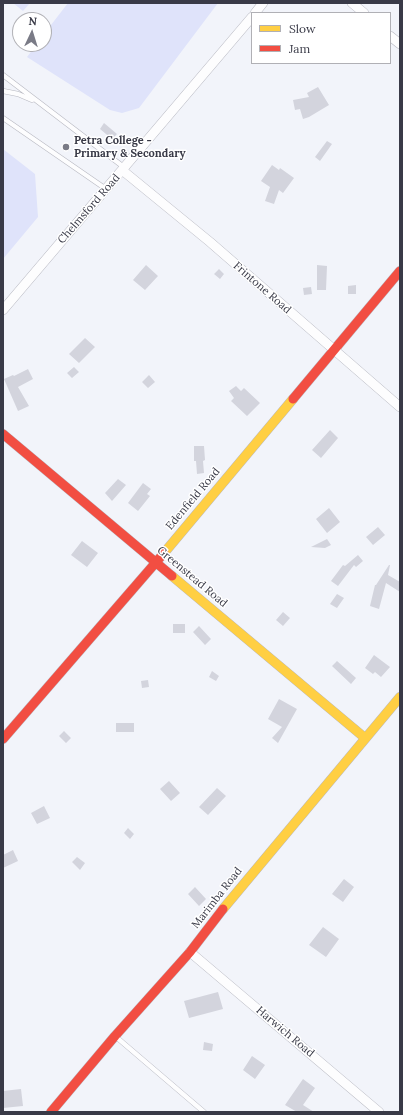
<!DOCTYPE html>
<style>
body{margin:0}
#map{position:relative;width:403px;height:1115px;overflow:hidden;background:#f2f4fa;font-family:Lora,serif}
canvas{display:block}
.frame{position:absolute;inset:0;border:4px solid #393a47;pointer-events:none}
.legend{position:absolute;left:251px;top:12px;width:140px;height:52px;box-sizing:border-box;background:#fff;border:1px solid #b0b0b5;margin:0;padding:5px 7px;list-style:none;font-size:12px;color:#393a47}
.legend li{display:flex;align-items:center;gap:8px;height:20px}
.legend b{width:20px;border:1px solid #b0b0b5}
.north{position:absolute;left:12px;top:12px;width:40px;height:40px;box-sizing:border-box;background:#fff;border:1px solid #b0b0b5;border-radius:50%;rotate:4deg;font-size:11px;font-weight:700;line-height:16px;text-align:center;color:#393a47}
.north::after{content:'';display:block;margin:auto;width:14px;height:18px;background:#7a7b86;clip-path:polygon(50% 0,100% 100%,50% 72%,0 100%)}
</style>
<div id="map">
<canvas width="403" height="1115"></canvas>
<div class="frame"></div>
<ul class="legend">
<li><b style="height:5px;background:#ffcf43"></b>Slow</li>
<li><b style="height:5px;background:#f24e42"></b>Jam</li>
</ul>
<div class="north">N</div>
</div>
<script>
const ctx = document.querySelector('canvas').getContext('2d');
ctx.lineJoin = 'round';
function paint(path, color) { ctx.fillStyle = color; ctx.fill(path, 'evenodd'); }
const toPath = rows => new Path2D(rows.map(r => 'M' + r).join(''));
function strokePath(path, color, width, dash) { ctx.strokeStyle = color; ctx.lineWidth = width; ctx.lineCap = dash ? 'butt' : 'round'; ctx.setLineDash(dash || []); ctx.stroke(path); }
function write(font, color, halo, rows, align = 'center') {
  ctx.font = font + ' Lora,serif'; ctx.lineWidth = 3; ctx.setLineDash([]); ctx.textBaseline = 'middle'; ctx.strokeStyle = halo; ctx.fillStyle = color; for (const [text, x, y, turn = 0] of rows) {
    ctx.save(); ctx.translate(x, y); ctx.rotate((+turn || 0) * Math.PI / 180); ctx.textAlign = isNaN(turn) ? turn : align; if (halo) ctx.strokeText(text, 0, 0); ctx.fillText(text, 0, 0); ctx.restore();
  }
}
const green = toPath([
 [13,3,30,3,23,11],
 [68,3,218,3,139,108,122,113,110,110,27,57,37,44,44,44,44,34],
 [3,149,35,174,38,217,3,259]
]);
const building = toPath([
 [318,87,329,105,309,117,303,119,300,109,295,110,293,100,309,97,307,93],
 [104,123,117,134,112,139,100,129],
 [327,141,332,144,320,161,315,157],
 [272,165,279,170,280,168,294,178,283,193,279,190,274,204,265,201,270,187,261,181],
 [146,265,158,276,145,290,133,280],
 [317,265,327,266,326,290,317,290],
 [219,269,224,274,220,279,214,274],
 [356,285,356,294,348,294,348,286],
 [311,287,312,294,304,295,303,288],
 [85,338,95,347,79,363,69,354],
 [74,367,79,372,72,378,67,373],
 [28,369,33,379,18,387,29,406,18,411,4,379,13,375,14,376],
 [149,375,155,382,148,388,142,382],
 [236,386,241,391,244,388,260,403,247,416,231,401,234,398,229,391],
 [330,430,338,438,321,458,312,450],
 [194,446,204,446,205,460,203,461,204,473,197,474,196,461,194,461],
 [118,479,126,485,112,501,105,493],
 [143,483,151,489,147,494,150,496,138,511,128,503],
 [329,508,340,522,327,533,316,519],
 [378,527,385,535,373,545,366,537],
 [327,539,331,545,325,548,311,547],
 [82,541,98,553,87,567,71,555],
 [358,555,363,561,356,567,354,565,338,586,331,581,343,565,345,566],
 [389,565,390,565,388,575,400,582,400,592,386,583,379,609,370,606,375,585,376,585],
 [337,594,344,598,337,608,330,604],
 [283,612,290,618,283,626,276,620],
 [173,624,185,624,185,633,173,633],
 [199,626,211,639,205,645,193,632],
 [374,655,390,667,381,677,375,672,373,674,365,668],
 [337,661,356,678,351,684,332,666],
 [212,671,219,676,216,681,209,677],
 [148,680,149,687,142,688,141,681],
 [279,699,297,709,278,743,272,738,282,727,268,719],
 [116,723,134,723,134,732,116,732],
 [64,731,71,738,66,743,59,736],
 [169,781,180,793,171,801,160,789],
 [217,788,226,796,208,815,199,807],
 [44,806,50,818,37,824,31,813],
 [128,828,134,834,130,839,124,833],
 [13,850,18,861,3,868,3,855],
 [77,857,85,863,80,870,72,862],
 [344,879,354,887,343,902,332,894],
 [195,887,206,899,199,906,188,894],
 [323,927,339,939,326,957,309,945],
 [218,992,223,1009,189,1018,184,1001],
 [204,1042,213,1044,212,1051,203,1050],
 [252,1056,265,1065,255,1079,243,1070],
 [303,1079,315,1088,303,1105,314,1112,297,1112,285,1105],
 [21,1089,23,1106,3,1108,3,1091]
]);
const lane = toPath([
 [3,75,125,168],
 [3,91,18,94,32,100],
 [3,118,106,189],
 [115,1036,204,1112]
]);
const street = toPath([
 [352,3,364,13],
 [255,13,263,3],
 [390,36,400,44],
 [122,170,210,242,400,407],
 [3,310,252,17],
 [190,952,379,1112]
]);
const slow = toPath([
 [164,553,293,399],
 [172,576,365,738],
 [223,909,400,697]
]);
const jam = toPath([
 [293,399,400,271],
 [3,434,172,576],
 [3,739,164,553],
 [51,1112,115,1036,190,952,223,909]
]);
const markers = [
 [66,147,4,"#7a7b86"]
];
const poiNames = [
 ["Petra College -",74,141],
 ["Primary & Secondary",74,154]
];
const streetNames = [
 ["Chelmsford Road",89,209,-49],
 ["Frintone Road",262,288,41],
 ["Edenfield Road",193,499,-50],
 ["Greenstead Road",192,577,40],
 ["Marimba Road",217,898,-52],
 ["Harwich Road",285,1032,40]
];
paint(green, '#dfe3fa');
paint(building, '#d3d4dd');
strokePath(lane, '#b7b8c1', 5.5);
strokePath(street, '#b7b8c1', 10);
strokePath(slow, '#b7b8c1', 10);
strokePath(jam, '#b7b8c1', 10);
strokePath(lane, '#fdfdfe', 4.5);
strokePath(street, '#fdfdfe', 9);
strokePath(slow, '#ffcf43', 9);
strokePath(jam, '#f24e42', 9);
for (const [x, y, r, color] of markers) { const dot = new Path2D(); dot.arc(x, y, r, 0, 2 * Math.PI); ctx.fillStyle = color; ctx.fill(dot); strokePath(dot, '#fff', 1.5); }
write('bold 11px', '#393a47', '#fff', poiNames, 'left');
write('11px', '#393a47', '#fff', streetNames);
</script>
